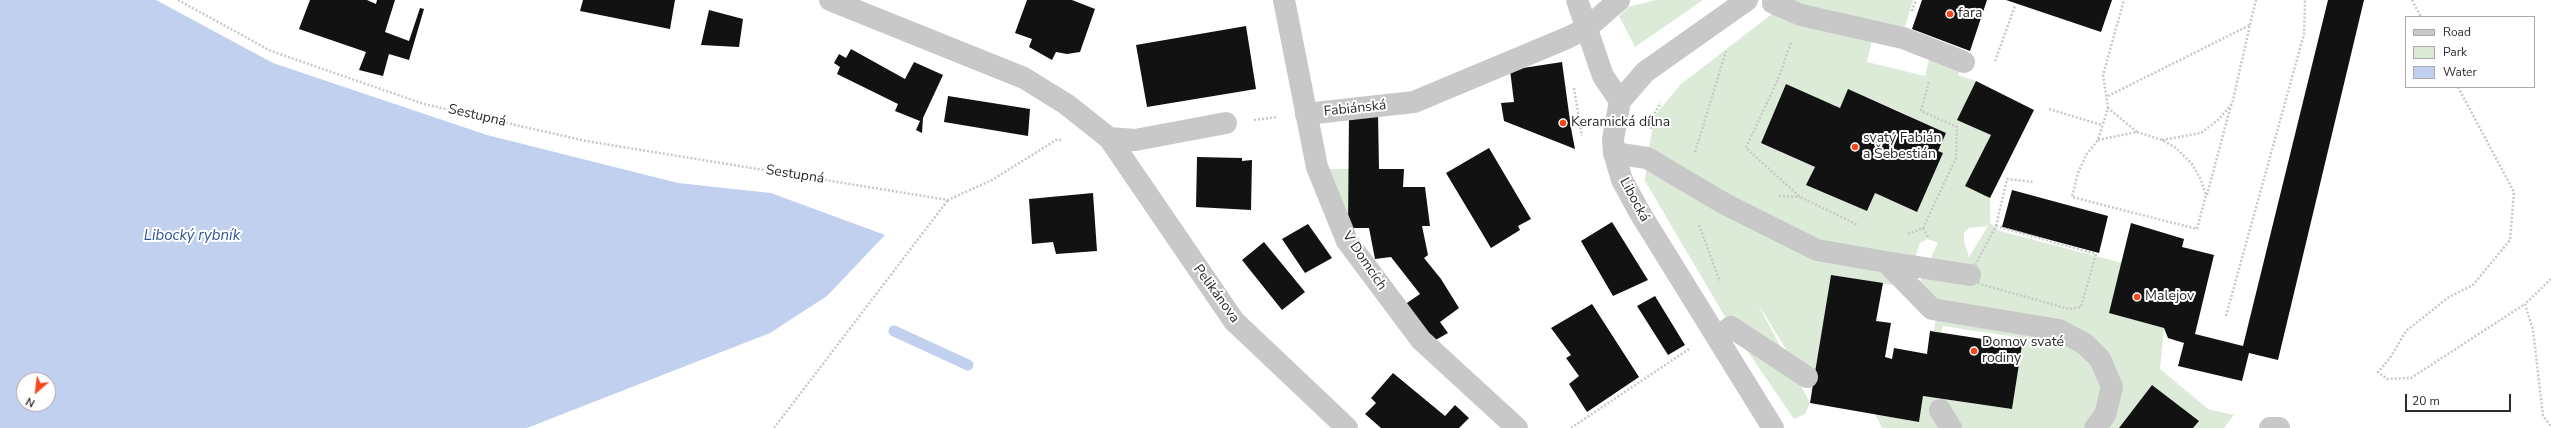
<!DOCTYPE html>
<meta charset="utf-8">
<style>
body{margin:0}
#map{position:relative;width:2551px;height:428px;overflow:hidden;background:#fff;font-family:"Nunito Sans",sans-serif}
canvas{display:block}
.legend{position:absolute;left:2405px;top:16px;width:130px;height:72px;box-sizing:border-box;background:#fff;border:1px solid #aaa;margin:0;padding:5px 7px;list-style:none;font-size:12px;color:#2b2b2b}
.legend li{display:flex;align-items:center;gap:8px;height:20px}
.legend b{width:20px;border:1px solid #aaa}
.north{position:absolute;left:16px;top:372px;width:40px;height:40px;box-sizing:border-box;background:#fff;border:1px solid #aaa;border-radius:50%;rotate:208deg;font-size:11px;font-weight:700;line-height:16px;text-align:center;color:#2b2b2b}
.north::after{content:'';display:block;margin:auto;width:14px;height:18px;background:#f5471b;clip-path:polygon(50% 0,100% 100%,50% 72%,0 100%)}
.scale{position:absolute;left:2405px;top:394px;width:106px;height:18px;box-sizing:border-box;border:2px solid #2b2b2b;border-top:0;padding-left:5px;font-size:12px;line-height:14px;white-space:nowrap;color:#2b2b2b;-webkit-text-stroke:3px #fff;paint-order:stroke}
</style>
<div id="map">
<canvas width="2551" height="428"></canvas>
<ul class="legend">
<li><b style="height:5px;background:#c8c8c8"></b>Road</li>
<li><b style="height:11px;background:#dcebd7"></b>Park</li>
<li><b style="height:11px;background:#c0d0ee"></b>Water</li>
</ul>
<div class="north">N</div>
<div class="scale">20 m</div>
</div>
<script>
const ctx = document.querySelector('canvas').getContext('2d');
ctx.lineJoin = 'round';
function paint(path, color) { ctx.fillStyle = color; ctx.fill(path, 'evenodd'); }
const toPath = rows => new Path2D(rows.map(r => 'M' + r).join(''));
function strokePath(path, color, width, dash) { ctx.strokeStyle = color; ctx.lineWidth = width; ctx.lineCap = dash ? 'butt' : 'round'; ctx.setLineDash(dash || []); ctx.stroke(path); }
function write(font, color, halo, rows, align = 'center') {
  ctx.font = font + ' "Nunito Sans",sans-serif'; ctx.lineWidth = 4; ctx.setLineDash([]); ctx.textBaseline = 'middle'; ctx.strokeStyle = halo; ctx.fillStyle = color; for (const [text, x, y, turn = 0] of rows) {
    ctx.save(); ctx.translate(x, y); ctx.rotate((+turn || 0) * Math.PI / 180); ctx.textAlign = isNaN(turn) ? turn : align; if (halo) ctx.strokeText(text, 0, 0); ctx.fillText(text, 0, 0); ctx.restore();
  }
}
const green = toPath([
 [1656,0,1703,0,1635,47,1619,16,1628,7],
 [1790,0,1913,0,1905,27,1876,22,1867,62,1925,76,1930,55,1961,69,1958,75,1976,81,1958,119,1991,135,1965,186,1990,198,1990,223,2000,231,2122,263,2110,313,2164,328,2160,369,2208,409,2234,415,2224,428,2193,428,2198,421,2152,385,2119,428,1882,428,1875,414,1919,422,1923,396,2012,409,2022,345,2015,344,2016,337,1943,326,1941,332,1934,331,1938,306,1919,284,1940,238,1938,243,1928,239,1920,243,1905,287,1831,275,1812,392,1757,302,1810,403,1805,414,1794,419,1731,327,1645,181,1647,158,1655,115,1681,84],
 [1786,84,1840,108,1849,90,1908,115,1938,151,1917,212,1875,193,1867,211,1807,185,1815,167,1761,143],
 [1988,226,1969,257,1964,241,1964,233,1969,228],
 [1327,169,1349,169,1348,228]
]);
const water = toPath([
 [0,0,156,0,273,63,487,135,678,183,771,193,885,235,827,296,770,333,527,428,0,428],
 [24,380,48,380,48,404,24,404]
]);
const stream = toPath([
 [894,331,968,365]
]);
const building = toPath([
 [310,0,367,0,376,4,377,0,395,0,385,32,409,41,420,8,424,9,409,60,389,54,383,76,359,70,366,52,299,29],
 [583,0,675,0,670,29,580,11],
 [1027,0,1072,0,1095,9,1080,52,1067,54,1056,52,1052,60,1029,47,1032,39,1015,33],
 [1922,0,1987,0,1970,51,1912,29],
 [2006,0,2112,0,2101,32],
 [2328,0,2364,0,2278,360,2249,353,2242,381,2178,366,2184,343,2168,338,2164,328,2109,313,2131,223,2184,239,2182,247,2214,255,2195,334,2243,346],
 [709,10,743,19,739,47,701,45],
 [1246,26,1256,89,1147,107,1136,45],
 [851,49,905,79,914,62,943,75,923,118,922,133,916,130,920,121,895,111,898,104,837,74,840,67,834,63,839,54,846,58],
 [1562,62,1571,128,1575,149,1504,121,1501,103,1514,102,1510,70],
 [1976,81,2034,110,1990,198,1965,186,1991,135,1957,120],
 [1786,84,1840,108,1848,89,1946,133,1938,151,1943,153,1917,212,1875,193,1867,211,1806,185,1815,167,1761,143],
 [948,96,1030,109,1028,136,944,122],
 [1349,112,1378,113,1379,169,1404,169,1403,187,1425,187,1430,226,1422,226,1428,255,1424,258,1441,279,1459,308,1440,322,1448,333,1432,342,1404,305,1420,294,1391,257,1375,259,1369,228,1348,228],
 [1489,148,1531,219,1518,226,1520,230,1491,248,1446,173],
 [1197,157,1242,158,1242,161,1252,160,1251,210,1196,207],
 [2012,190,2108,216,2099,253,2002,227],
 [1093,193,1097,251,1056,254,1053,242,1032,244,1029,199],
 [1612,222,1648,280,1613,296,1581,241],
 [1308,224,1332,258,1305,273,1282,239],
 [1264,242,1305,292,1282,310,1242,260],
 [1831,275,1883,283,1876,321,1891,323,1885,357,1892,359,1894,348,1927,354,1930,331,2022,345,2012,409,1923,396,1919,422,1810,403],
 [1655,296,1685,345,1668,355,1637,306],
 [1592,304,1639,377,1587,412,1569,384,1579,376,1566,358,1571,355,1551,328],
 [1393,373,1445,416,1455,405,1469,418,1459,428,1381,428,1365,414,1376,403,1371,398],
 [2152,385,2199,421,2193,428,2119,428]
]);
const path = toPath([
 [178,0,271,51,424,104,586,141,948,200,992,180,1056,140,1061,140],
 [2412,0,2421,17],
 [1912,11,1916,0],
 [2250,25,2256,0],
 [1791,43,1778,79,1746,148,1800,197,1858,225],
 [1995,61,2015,6],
 [2458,87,2514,192,2510,240,2473,285,2449,297,2406,331,2390,358,2378,372,2387,379,2411,378,2525,304],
 [1574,88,1582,136],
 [2108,96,2250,25,2232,104,2218,120,2201,133,2162,140,2176,148,2192,164,2201,180,2206,195,2197,229,2072,197,2078,173,2086,155,2098,140,2108,108,2103,75,2124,0],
 [2049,109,2102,125],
 [1254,120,1277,117],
 [1651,129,1654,114,1661,103],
 [2137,132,2162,140],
 [2098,140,2137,132,2108,108],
 [1695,152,1726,51],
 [2207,195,2231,105],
 [1779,196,1800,197],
 [1699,225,1720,282],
 [1996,226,2096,254,2081,307,2069,309,1980,284,1970,275,1996,226],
 [1996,226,2007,179,2033,182],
 [1923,228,1929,239],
 [1908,234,1923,228,1956,158,1957,127,1921,111,1929,81],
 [2551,279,2525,304,2533,330,2543,416,2551,426],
 [2226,316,2304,34,2305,0],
 [774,428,948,200],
 [1571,428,1689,349]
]);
const minor = toPath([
 [830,0,1024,78,1066,104,1109,138,1234,321,1347,428],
 [1284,0,1317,167,1347,241,1421,340,1517,428],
 [1577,0,1603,76,1620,101],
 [1747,0,1645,72,1620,101,1613,139,1614,153,1622,180,1640,213,1773,428],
 [1773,0,1773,3,1801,15,1903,38,1964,62],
 [1306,114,1414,102,1567,38,1587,28,1619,0],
 [1109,138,1135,140,1226,123],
 [1614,153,1647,158,1725,204,1817,250,1886,262,1932,309,2059,330,2085,344,2100,359,2112,387,2105,415,2095,428],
 [1886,262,1970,275],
 [1717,337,1731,327,1807,377],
 [1940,410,1951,428],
 [2270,428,2279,428]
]);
const markers = [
 [1950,14,4,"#f5471b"],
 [1563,123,4,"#f5471b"],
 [1855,147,4,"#f5471b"],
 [2137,297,4,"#f5471b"],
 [1974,351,4,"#f5471b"]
];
const poiNames = [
 ["fara",1958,14],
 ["Keramická dílna",1571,123],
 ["svatý Fabián",1863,139],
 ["a Šebestián",1863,155],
 ["Malejov",2145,297],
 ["Domov svaté",1982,343],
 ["rodiny",1982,359]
];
const streetNames = [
 ["Fabiánská",1355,109,-6],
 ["Sestupná",477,116,13],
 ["Sestupná",795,175,9],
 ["Libocká",1634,200,62],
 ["V Domcích",1364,261,56],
 ["Pelikánova",1216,294,54]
];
const waterNames = [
 ["Libocký rybník",192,236]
];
paint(green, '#dcebd7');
paint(water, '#c0d0ee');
strokePath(stream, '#c0d0ee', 11);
paint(building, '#121212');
strokePath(path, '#c8c8c8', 2.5, [2, 2]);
strokePath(minor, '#c8c8c8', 22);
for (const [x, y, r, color] of markers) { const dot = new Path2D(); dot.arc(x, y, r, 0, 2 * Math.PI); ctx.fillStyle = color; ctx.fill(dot); strokePath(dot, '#fff', 1.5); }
write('14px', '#2b2b2b', '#fff', poiNames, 'left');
write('14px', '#2b2b2b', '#fff', streetNames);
write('italic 15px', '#335494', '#fff', waterNames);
</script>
